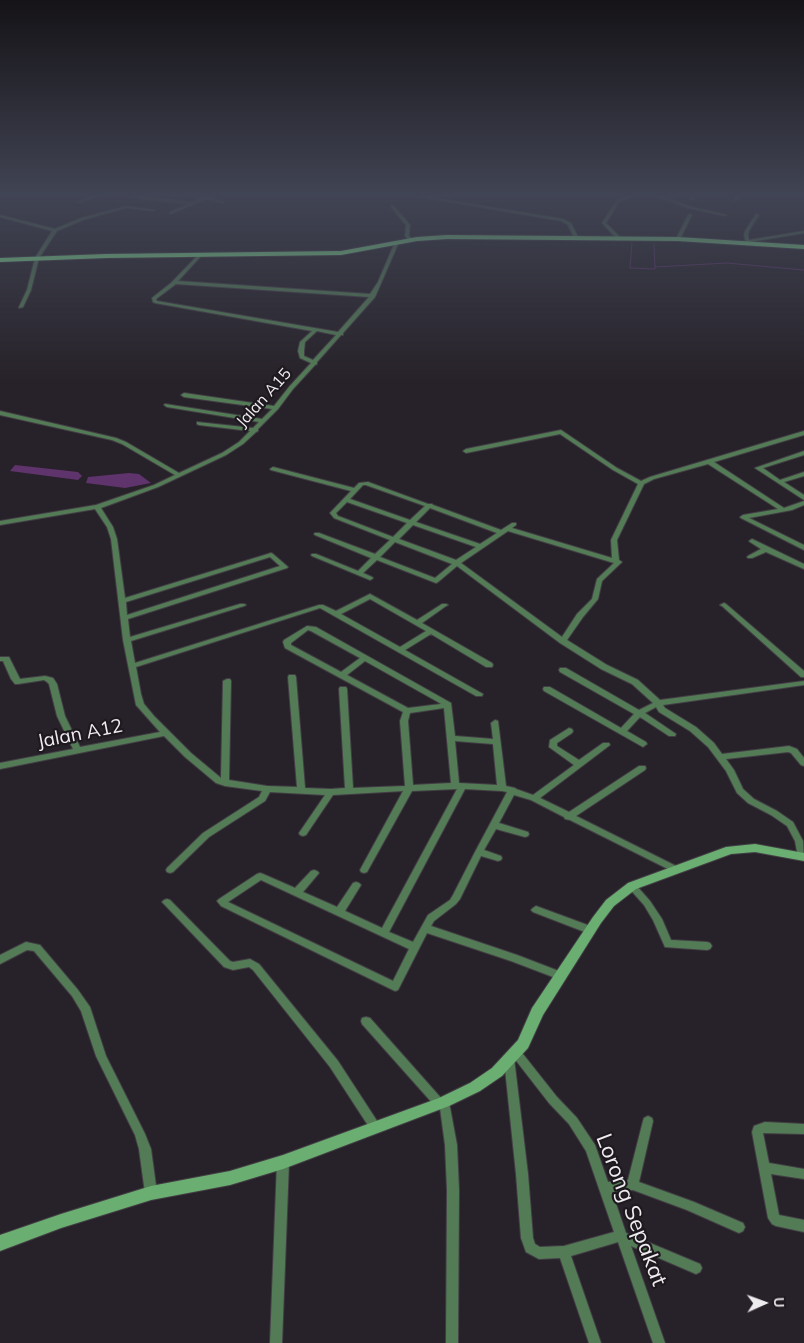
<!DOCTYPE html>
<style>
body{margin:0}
#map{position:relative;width:804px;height:1343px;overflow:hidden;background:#272229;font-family:Mulish,sans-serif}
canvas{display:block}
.north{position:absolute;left:739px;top:1278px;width:50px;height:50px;-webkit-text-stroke:4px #1e191f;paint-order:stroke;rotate:88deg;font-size:14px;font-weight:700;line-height:20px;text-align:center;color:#efecf0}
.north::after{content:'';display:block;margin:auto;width:18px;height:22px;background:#efecf0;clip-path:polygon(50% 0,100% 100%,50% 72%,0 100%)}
</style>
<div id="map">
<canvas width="804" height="1343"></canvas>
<div class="north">U</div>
</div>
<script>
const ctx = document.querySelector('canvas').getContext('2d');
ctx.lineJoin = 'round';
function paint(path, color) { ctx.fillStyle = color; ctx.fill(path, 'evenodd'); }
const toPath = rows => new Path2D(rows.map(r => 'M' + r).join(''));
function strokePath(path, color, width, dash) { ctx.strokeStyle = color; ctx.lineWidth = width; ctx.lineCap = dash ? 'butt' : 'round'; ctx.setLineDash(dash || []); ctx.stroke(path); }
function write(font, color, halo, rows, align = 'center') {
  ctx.font = font + ' Mulish,sans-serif'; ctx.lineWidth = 4.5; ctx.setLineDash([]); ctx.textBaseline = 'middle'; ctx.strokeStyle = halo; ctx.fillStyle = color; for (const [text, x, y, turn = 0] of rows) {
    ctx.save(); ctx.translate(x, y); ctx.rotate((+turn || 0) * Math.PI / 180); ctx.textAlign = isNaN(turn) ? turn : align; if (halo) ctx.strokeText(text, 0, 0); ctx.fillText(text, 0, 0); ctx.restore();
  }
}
const water = toPath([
 [15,465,78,472,82,476,78,480,10,471],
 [129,473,139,474,151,483,125,488,86,483,88,477]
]);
const stream = toPath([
 [632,243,630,268,655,269,654,244],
 [655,267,727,263,804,270]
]);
const street = toPath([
 [96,195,101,195,80,203,77,202,96,195],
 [124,195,131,195,192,202,204,196,213,195,210,197,225,202,223,203,206,199,171,214,169,213,170,212,188,204,149,200,124,195],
 [409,195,417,195,563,219,571,223,579,239,575,240,568,225,561,221,409,195],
 [630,195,635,195,619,202,606,223,621,238,617,239,602,223,617,200,630,195],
 [654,195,659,195,689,206,727,215,725,216,687,208,654,195],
 [692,195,696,195,692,200,690,200,692,195],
 [736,195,740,195,738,200,736,201,734,200,736,195],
 [391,205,393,205,410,225,409,236,413,240,413,241,409,241,405,236,406,225,391,207,391,205],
 [126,206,155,210,153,211,126,208,83,220,57,231,39,258,31,290,23,307,19,308,19,307,27,290,35,258,52,231,0,217,0,215,55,229,81,218,126,206],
 [690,214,692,215,680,239,676,240,676,239,688,215,690,214],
 [756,214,759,215,749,231,748,235,749,240,804,231,804,233,750,242,750,244,746,244,744,235,745,231,756,214],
 [397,241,399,242,375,297,343,333,343,335,341,335,317,362,317,364,315,365,293,389,278,409,258,429,258,431,256,432,243,444,226,455,158,487,101,508,113,527,117,539,125,598,271,553,273,554,288,567,287,568,128,619,130,637,240,604,244,604,246,605,244,606,131,641,135,663,319,605,323,605,336,611,370,594,417,620,442,604,446,604,448,605,446,606,422,623,492,663,493,665,492,667,486,667,431,634,405,650,483,694,482,696,476,696,320,608,136,667,141,694,144,704,154,716,191,753,221,778,223,681,227,679,230,679,231,681,229,780,267,786,297,787,288,677,289,675,295,675,296,677,305,788,331,789,345,788,339,689,340,687,346,687,347,689,353,788,405,786,400,721,403,712,285,648,283,642,284,640,307,626,316,627,451,703,455,736,493,739,491,723,495,720,498,721,506,786,515,788,516,789,533,795,574,765,549,747,550,740,569,728,572,729,573,731,572,733,557,743,557,746,579,760,603,743,609,743,610,745,540,798,569,812,639,766,645,766,646,768,645,770,576,816,678,867,679,869,678,871,675,872,672,871,570,820,565,819,564,817,531,800,514,795,499,823,528,832,529,834,528,836,525,837,496,829,484,850,501,856,502,858,501,860,498,861,481,856,460,899,456,904,434,921,431,926,517,955,564,973,566,976,564,979,561,980,511,961,427,933,398,990,395,991,221,906,217,901,219,899,257,874,260,873,263,874,295,888,311,871,314,870,317,871,319,873,303,892,337,907,353,883,356,882,359,883,361,885,345,911,382,928,457,789,412,791,367,872,364,873,361,872,360,870,403,791,333,795,306,835,303,836,300,835,299,833,325,795,270,792,265,801,209,837,173,872,170,873,167,872,166,870,167,868,203,833,259,797,262,791,225,786,216,783,185,757,164,736,0,769,0,763,73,749,57,716,49,684,47,682,44,680,18,684,15,684,11,679,3,661,0,661,0,657,9,657,20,679,45,676,53,678,57,684,65,716,80,747,160,732,136,705,123,640,111,539,107,527,95,509,0,525,0,521,96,505,154,485,175,475,122,444,112,440,0,415,0,411,116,438,126,442,179,473,222,453,239,442,250,431,199,425,197,424,197,422,253,428,259,422,167,407,164,405,165,404,262,419,272,409,184,397,181,395,184,393,274,406,289,387,311,363,300,358,298,351,300,342,312,331,155,303,153,302,152,298,171,283,200,253,202,254,202,255,178,281,370,294,378,282,395,242,397,241],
 [176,284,369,297,338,332,157,301,156,299,176,284],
 [317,331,336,335,313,360,304,356,304,351,305,342,317,331],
 [270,557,280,566,127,615,126,602,270,557],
 [370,599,426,631,400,647,341,614,370,599],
 [308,630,311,631,360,658,341,672,291,645,291,643,308,630],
 [365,661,438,702,441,704,408,708,347,675,365,661],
 [444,708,451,783,413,785,408,721,410,713,444,708],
 [455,741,493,744,497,785,459,783,455,741],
 [465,789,502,791,507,792,475,852,453,895,450,900,428,915,413,942,389,932,465,789],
 [261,880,409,949,393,981,228,902,261,880],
 [561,430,617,468,641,481,650,477,804,431,804,435,714,462,784,508,804,501,804,505,792,510,749,518,804,545,804,550,741,518,740,517,743,515,778,509,708,464,654,479,644,484,617,540,619,560,622,562,602,581,598,599,583,617,567,640,607,665,638,680,660,700,804,681,804,685,663,705,665,708,696,727,714,743,722,754,789,746,797,749,804,758,804,766,801,765,791,753,788,752,726,759,734,770,743,789,754,799,777,811,793,822,803,841,804,860,799,859,798,857,795,841,787,826,771,815,748,803,737,793,726,771,708,747,690,731,659,712,656,707,645,713,676,734,675,736,669,736,640,717,627,731,646,742,647,744,643,747,544,691,543,689,544,687,550,687,621,728,634,714,560,672,559,670,560,668,566,668,639,710,653,703,632,684,601,669,560,643,457,566,438,582,436,583,377,560,363,573,372,577,373,578,372,579,370,580,312,556,311,555,312,554,316,554,358,571,371,558,315,535,314,534,315,533,319,533,375,554,390,540,334,518,330,513,351,491,271,470,270,469,273,467,354,488,359,483,368,482,428,504,432,504,433,505,501,530,512,523,516,523,516,525,512,528,612,558,611,540,638,484,613,470,560,434,466,453,463,451,466,449,561,430],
 [363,485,366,485,425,506,410,520,350,499,363,485],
 [347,502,407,523,393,537,338,516,336,513,347,502],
 [430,508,497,533,480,544,416,522,430,508],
 [413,525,476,547,456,560,399,539,413,525],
 [508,531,614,563,597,579,592,599,577,614,562,637,461,563,508,531],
 [395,542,452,564,435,578,380,557,395,542],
 [804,451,804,455,763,468,780,480,804,472,804,476,784,482,804,495,804,500,755,468,804,451],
 [752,539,804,564,804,569,766,552,752,558,748,558,747,557,748,556,761,549,750,542,749,541,752,539],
 [724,603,726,604,804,671,804,677,801,677,722,606,720,605,724,603],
 [632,883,635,884,650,901,662,919,671,940,707,942,710,943,712,946,710,949,707,950,665,947,653,920,644,905,627,886,629,884,632,883],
 [167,899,170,900,230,961,233,962,250,959,259,964,338,1061,379,1124,380,1127,379,1130,375,1132,371,1130,330,1067,253,970,249,967,233,970,224,967,164,904,162,902,164,900,167,899],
 [536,906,593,927,595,930,593,933,590,934,533,912,531,910,533,908,536,906],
 [26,942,40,945,78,990,90,1007,106,1056,145,1134,151,1149,157,1193,155,1197,151,1198,147,1197,145,1193,139,1149,135,1135,96,1056,81,1011,72,996,34,951,27,950,0,964,0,955,26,942],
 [366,1017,370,1018,441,1098,444,1097,448,1099,449,1102,457,1145,459,1190,458,1343,446,1343,447,1190,445,1145,440,1108,435,1106,362,1024,361,1021,362,1018,366,1017],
 [515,1048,519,1049,557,1097,577,1118,595,1145,608,1182,628,1180,643,1121,644,1118,648,1116,652,1118,653,1121,639,1182,694,1202,743,1223,745,1227,743,1231,739,1233,687,1210,633,1190,612,1192,626,1233,700,1264,702,1268,700,1272,696,1274,631,1246,665,1343,653,1343,618,1242,571,1256,601,1343,589,1343,560,1258,539,1259,526,1252,521,1238,516,1174,504,1059,505,1056,509,1055,512,1056,510,1052,511,1049,515,1048],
 [514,1058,549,1103,569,1124,586,1151,614,1232,564,1246,540,1247,535,1244,533,1238,528,1174,514,1058],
 [765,1122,804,1124,804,1134,763,1133,769,1163,804,1169,804,1179,771,1174,779,1215,804,1220,804,1232,776,1226,772,1224,768,1218,752,1132,754,1126,765,1122],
 [283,1157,287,1158,289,1162,282,1343,270,1343,277,1162,279,1158,283,1157]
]);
const secondary = toPath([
 [755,844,804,853,804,861,755,852,731,854,636,889,614,906,601,923,543,1015,528,1048,502,1076,480,1091,449,1106,283,1169,230,1185,151,1200,61,1228,0,1251,0,1235,61,1214,151,1186,230,1171,283,1155,439,1098,470,1083,492,1068,518,1040,532,1008,593,917,606,900,628,883,726,847,755,844]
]);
const highway = toPath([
 [447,235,678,237,804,245,804,249,678,241,447,239,417,241,341,255,106,258,0,262,0,258,106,254,341,251,417,237,447,235]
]);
const farStreetnames = [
 ["Jalan A15",264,398,-48]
];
const streetNames = [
 ["Jalan A12",80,734,-11]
];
const nearStreetnames = [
 ["Lorong Sepakat",631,1210,69]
];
paint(water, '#5f336c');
strokePath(stream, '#5f336c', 1);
strokePath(street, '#433e45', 2);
strokePath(secondary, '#433e45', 2);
strokePath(highway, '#433e45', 2);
paint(street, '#537c56');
paint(secondary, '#6aae71');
paint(highway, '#8cf798');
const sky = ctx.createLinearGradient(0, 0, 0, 383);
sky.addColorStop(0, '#151317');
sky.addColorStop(0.51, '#414454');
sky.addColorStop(1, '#41445400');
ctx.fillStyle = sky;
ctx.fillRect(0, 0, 804, 383);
write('16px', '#efecf0', '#1e191f', farStreetnames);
write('19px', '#efecf0', '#1e191f', streetNames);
write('22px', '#efecf0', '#1e191f', nearStreetnames);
</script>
